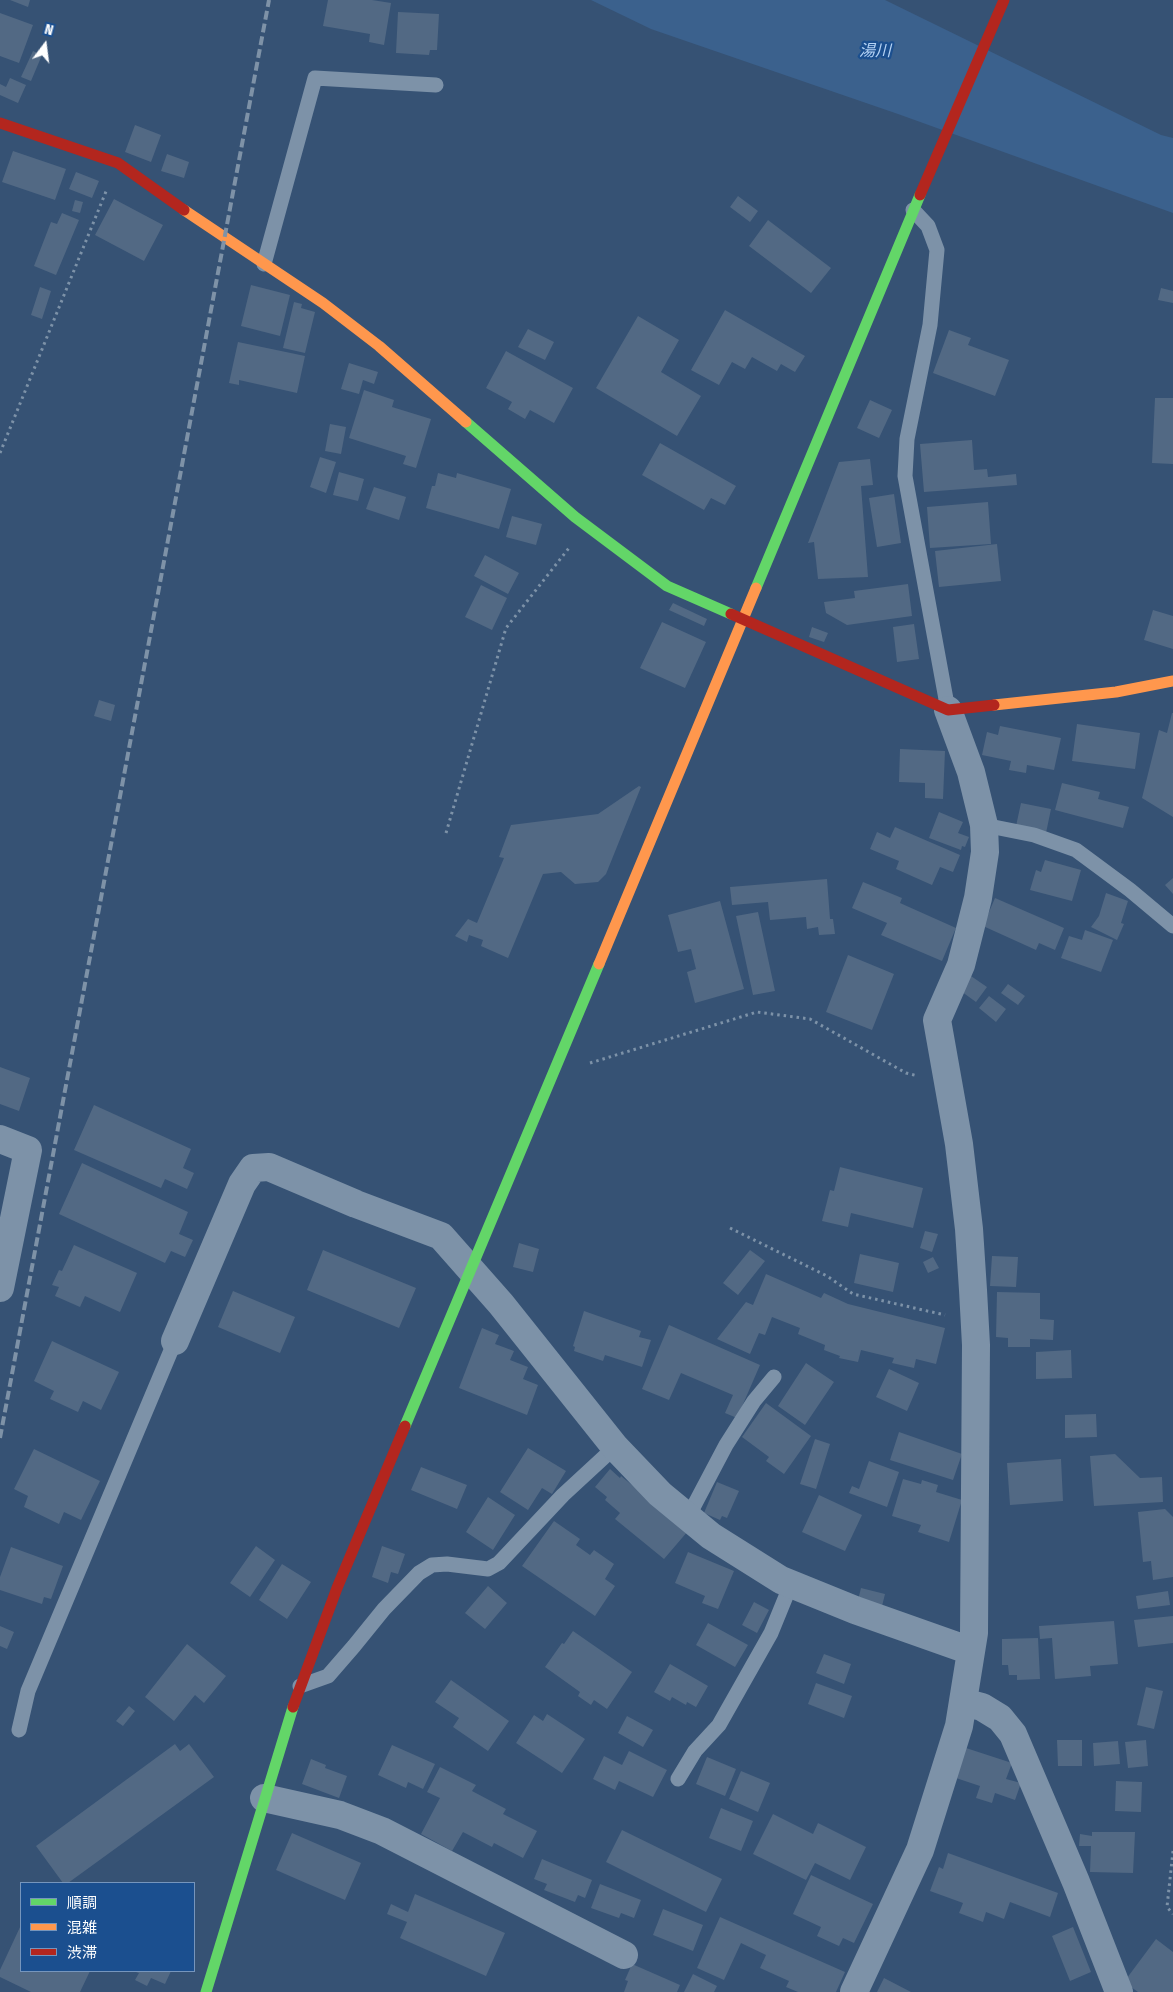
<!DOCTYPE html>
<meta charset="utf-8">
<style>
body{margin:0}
#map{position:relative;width:1173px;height:1992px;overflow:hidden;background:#365274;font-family:"Fira Sans Condensed","Noto Sans JP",sans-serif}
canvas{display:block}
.legend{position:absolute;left:20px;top:1882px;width:175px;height:90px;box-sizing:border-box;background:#1b4f8f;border:1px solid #7695bc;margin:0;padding:6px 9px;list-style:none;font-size:15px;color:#fff}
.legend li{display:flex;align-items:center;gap:10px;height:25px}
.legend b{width:25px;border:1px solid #7695bc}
.north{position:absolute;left:20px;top:20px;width:50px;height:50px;-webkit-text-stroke:4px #1b4f8f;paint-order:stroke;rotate:15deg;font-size:14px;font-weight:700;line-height:20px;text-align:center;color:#fff}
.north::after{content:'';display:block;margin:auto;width:18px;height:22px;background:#fff;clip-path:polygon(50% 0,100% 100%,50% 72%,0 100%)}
</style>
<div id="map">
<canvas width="1173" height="1992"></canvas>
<ul class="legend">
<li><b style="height:6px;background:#63d668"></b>順調</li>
<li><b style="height:6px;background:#ff974d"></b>混雑</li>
<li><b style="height:6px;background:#b3261e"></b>渋滞</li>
</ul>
<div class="north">N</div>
</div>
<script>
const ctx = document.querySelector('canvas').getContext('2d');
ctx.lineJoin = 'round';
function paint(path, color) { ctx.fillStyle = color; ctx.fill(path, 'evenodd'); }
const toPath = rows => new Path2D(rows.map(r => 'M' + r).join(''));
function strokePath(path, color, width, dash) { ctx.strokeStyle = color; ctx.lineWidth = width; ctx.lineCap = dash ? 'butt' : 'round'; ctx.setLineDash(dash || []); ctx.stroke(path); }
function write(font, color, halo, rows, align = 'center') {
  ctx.font = font + ' "Fira Sans Condensed","Noto Sans JP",sans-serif'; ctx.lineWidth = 4.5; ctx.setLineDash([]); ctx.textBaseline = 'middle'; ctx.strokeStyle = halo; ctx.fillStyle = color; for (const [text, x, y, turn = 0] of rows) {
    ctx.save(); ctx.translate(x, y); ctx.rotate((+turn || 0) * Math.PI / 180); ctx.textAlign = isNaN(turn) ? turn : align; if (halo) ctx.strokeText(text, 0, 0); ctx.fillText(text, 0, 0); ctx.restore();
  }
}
const water = toPath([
 [591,0,885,0,1161,135,1173,138,1173,213,898,114,651,29]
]);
const building = toPath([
 [10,0,30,0,28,7],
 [328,0,372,0,391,3,384,45,369,42,370,34,323,26],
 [398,12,439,14,437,50,430,50,429,55,396,53],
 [0,13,33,25,19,63,0,56],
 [33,51,42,55,31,81,21,77],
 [10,78,26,85,18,103,0,95,0,84,6,87],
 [135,125,161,135,151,162,125,152],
 [13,151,66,169,55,200,2,182],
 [167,154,189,162,184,178,161,171],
 [76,172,99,181,92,198,69,189],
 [738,196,758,211,750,222,730,207],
 [114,199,163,225,144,261,95,235],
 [75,200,83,202,80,213,72,211],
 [62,213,79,220,56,275,34,266,51,222,57,224],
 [768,220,831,268,811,293,749,246],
 [251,285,290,295,280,336,241,326],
 [40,287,51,291,42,319,31,315],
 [1161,288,1173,291,1173,303,1158,300],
 [294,302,302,304,301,308,315,312,305,353,283,348],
 [725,310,805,356,795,372,781,364,777,371,752,357,745,369,732,362,719,385,691,370],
 [638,316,679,340,661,372,701,396,677,436,596,388],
 [528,329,554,342,545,360,518,347],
 [949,330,971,338,968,345,1009,360,995,396,933,373],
 [238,342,305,356,297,393,239,380,239,385,229,383],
 [506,351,573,388,554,423,530,410,525,419,508,409,512,402,486,388],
 [349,363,378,372,374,384,363,380,359,394,341,389],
 [364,390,394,400,392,407,431,419,416,468,403,464,406,456,349,438],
 [1155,398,1173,398,1173,464,1152,463],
 [870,400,892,410,879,438,857,428],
 [330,424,346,427,341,454,325,451],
 [972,440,974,470,987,469,988,477,1016,474,1017,485,924,492,920,444],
 [660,443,736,486,725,505,711,498,704,510,642,475],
 [320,457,336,462,326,493,310,487],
 [870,459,873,485,861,486,868,577,818,579,814,542,808,543,839,462],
 [339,472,364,479,358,501,333,495],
 [438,473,456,478,457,473,511,489,499,529,426,508,432,486,435,486],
 [374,487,406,497,399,520,366,509],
 [894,494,901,543,877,547,869,498],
 [988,502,991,544,930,548,927,507],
 [512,516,542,524,536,545,506,537],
 [997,544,1001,581,939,587,935,551],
 [485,555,519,573,508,594,474,576],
 [908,584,912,616,847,625,826,613,824,602,855,598,854,591],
 [481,585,507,598,492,630,465,617],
 [673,603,707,619,704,626,669,610],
 [1153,610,1173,616,1173,649,1144,640],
 [662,622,706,642,685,688,640,668],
 [914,624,919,659,897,662,893,627],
 [812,627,828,633,824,642,809,637],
 [99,700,115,705,111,721,94,716],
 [1172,713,1173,713,1173,817,1142,798,1159,730,1167,733],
 [1077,724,1140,733,1135,769,1072,761],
 [1000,726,1061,738,1054,770,1027,765,1026,773,1009,770,1011,761,982,755,987,732,998,735],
 [900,749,945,751,943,799,925,798,925,783,899,782],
 [1062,783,1100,792,1098,799,1129,807,1123,828,1055,810],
 [639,786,641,787,606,874,598,882,575,884,561,872,543,874,508,958,481,946,483,940,469,935,467,942,455,936,468,919,477,923,504,858,499,857,511,825,598,814],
 [1021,803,1051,809,1046,833,1016,826],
 [939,812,963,822,958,833,969,837,965,847,962,846,961,850,929,838],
 [895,827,960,855,953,872,940,867,932,885,896,869,899,861,870,849,877,832,890,838],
 [1045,860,1081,870,1072,901,1030,890,1036,870,1041,872],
 [1173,878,1173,894,1165,885],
 [827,879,830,919,833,919,835,934,819,935,818,927,807,929,806,917,770,920,768,902,732,905,730,887],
 [863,882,902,898,900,903,956,928,942,961,881,935,887,923,852,908],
 [1106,893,1128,901,1121,923,1124,924,1117,940,1091,927,1099,916],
 [995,898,1064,928,1055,950,1039,943,1036,950,983,926],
 [720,901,744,989,695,1003,687,972,696,969,691,949,678,952,668,915],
 [758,912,775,991,753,995,736,916],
 [1085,930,1113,940,1101,972,1061,958,1069,936,1082,940],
 [848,955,894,974,872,1030,826,1012],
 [968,974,987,987,976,1002,958,989],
 [1008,984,1025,996,1018,1005,1001,993],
 [989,996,1006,1009,996,1022,979,1008],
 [0,1067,30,1078,19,1111,0,1104],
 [94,1105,191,1149,183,1168,194,1173,187,1189,165,1179,161,1188,74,1150],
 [82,1163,188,1212,179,1234,193,1240,185,1257,171,1251,165,1263,59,1214],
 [840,1167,923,1188,913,1228,851,1213,848,1227,822,1221,830,1190,834,1191],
 [925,1231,938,1234,932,1252,920,1248],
 [519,1243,539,1249,533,1272,513,1267],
 [74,1245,137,1273,120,1312,85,1296,80,1307,55,1296,59,1287,52,1285,59,1270,62,1271],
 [323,1250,416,1288,399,1328,307,1290],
 [750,1250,765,1261,738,1295,723,1283],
 [860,1254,899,1263,893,1292,854,1283],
 [992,1256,1018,1257,1016,1287,990,1286],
 [933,1257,939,1268,928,1273,923,1262],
 [766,1274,821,1298,824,1293,848,1304,945,1328,936,1364,916,1359,914,1368,892,1363,894,1358,861,1350,858,1362,839,1358,840,1356,824,1350,825,1345,798,1334,800,1328,772,1317,765,1335,759,1333,750,1354,717,1339,746,1302,753,1305],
 [233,1291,295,1317,280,1353,218,1327],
 [997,1292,1040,1293,1040,1319,1054,1320,1053,1340,1030,1339,1030,1347,1008,1347,1008,1338,996,1337],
 [584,1311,641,1331,639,1337,651,1340,642,1367,605,1355,603,1361,574,1351,575,1347,573,1346],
 [669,1325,760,1365,737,1418,725,1413,733,1395,681,1373,669,1400,642,1389],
 [482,1328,499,1335,495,1344,514,1351,510,1360,528,1367,523,1379,538,1385,527,1415,459,1388],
 [52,1341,119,1372,101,1410,83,1401,78,1412,50,1399,54,1391,34,1381],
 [1071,1350,1072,1378,1036,1379,1036,1352],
 [806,1363,834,1382,805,1425,778,1406],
 [889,1369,919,1383,907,1411,876,1397],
 [766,1403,811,1436,784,1474,766,1461,769,1457,742,1437],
 [1096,1414,1097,1437,1065,1438,1065,1415],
 [899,1432,962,1454,953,1480,890,1460],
 [815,1439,830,1444,816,1489,800,1484],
 [528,1448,566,1471,552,1494,542,1488,528,1510,500,1492],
 [34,1449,100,1481,81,1520,64,1512,59,1524,24,1507,28,1496,14,1489],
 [1115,1454,1140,1478,1162,1477,1163,1502,1094,1506,1090,1456],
 [1061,1459,1063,1501,1010,1505,1007,1463],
 [869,1461,899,1472,887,1507,849,1493,852,1486,859,1489],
 [421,1467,467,1485,457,1509,411,1490],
 [610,1469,620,1478,621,1476,688,1531,664,1559,615,1519,620,1513,605,1500,607,1497,595,1487],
 [903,1479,921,1484,922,1480,938,1485,936,1492,962,1500,949,1542,918,1532,921,1525,892,1516],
 [717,1482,739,1491,727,1518,722,1516,720,1520,704,1513],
 [819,1495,862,1515,845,1551,802,1532],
 [488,1497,515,1515,493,1550,466,1532],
 [1165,1509,1173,1517,1173,1577,1153,1580,1151,1561,1143,1562,1138,1512],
 [554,1521,580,1539,576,1545,590,1555,594,1550,614,1564,605,1579,615,1586,595,1616,522,1566],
 [256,1546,275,1560,250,1597,230,1583],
 [382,1546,405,1554,398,1574,391,1572,388,1583,372,1577],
 [11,1547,63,1566,51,1599,44,1597,42,1604,0,1590,0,1577],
 [688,1552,734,1571,718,1609,702,1603,705,1596,675,1583],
 [282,1564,311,1582,287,1619,259,1600],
 [488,1586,507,1603,485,1629,465,1613],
 [861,1588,885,1594,882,1606,858,1600],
 [1168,1591,1170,1605,1138,1609,1136,1596],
 [754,1602,769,1610,757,1633,742,1625],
 [1173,1616,1173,1643,1138,1647,1134,1620],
 [1114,1621,1118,1664,1090,1666,1091,1676,1055,1679,1052,1638,1040,1639,1039,1626],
 [708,1623,748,1645,735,1667,696,1645],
 [0,1626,14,1632,7,1649,0,1646],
 [573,1631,632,1672,607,1709,594,1700,591,1705,578,1696,580,1692,545,1667,562,1643,564,1644],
 [1038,1638,1040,1679,1017,1680,1017,1675,1009,1675,1008,1665,1002,1665,1002,1639],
 [187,1644,226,1676,204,1703,195,1695,174,1721,145,1697],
 [824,1654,851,1664,844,1684,816,1673],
 [670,1664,708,1686,696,1707,687,1702,686,1705,672,1697,670,1701,654,1692],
 [451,1680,509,1721,488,1751,453,1727,459,1718,435,1702],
 [816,1683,852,1696,844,1718,808,1704],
 [1146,1687,1163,1691,1154,1729,1137,1725],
 [129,1706,135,1711,123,1726,116,1721],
 [547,1714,585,1739,562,1773,516,1743,534,1715,543,1721],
 [627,1716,653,1730,643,1747,618,1733],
 [1057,1740,1082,1740,1082,1766,1058,1766],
 [1146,1740,1148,1766,1128,1768,1125,1742],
 [1118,1741,1120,1764,1094,1766,1093,1743],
 [175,1744,180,1751,189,1744,214,1777,68,1883,63,1883,36,1846],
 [392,1745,435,1764,423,1789,408,1782,406,1788,378,1775],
 [966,1748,1012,1763,1006,1779,1021,1783,1015,1800,995,1793,992,1803,976,1798,980,1786,956,1778],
 [629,1751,667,1770,653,1797,619,1781,615,1790,593,1779,604,1756,622,1765],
 [707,1757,736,1769,725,1796,696,1784],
 [311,1759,326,1765,325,1768,347,1776,339,1798,302,1784],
 [440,1767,476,1785,472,1791,506,1809,503,1814,537,1831,523,1858,494,1843,492,1847,463,1832,452,1851,421,1834,440,1798,427,1792],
 [741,1771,770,1783,758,1812,729,1799],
 [1116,1781,1142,1782,1141,1812,1115,1811],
 [721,1808,753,1821,741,1851,709,1838],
 [773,1814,813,1834,818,1823,866,1847,850,1880,815,1863,806,1880,753,1854],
 [622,1830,722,1879,706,1912,606,1862],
 [1092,1832,1135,1832,1133,1873,1090,1872,1091,1846,1079,1846,1080,1834,1092,1836],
 [292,1833,361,1863,345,1900,276,1870],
 [948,1853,1058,1893,1050,1917,1010,1902,1004,1919,986,1912,983,1922,959,1913,963,1903,930,1891,939,1867,943,1869],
 [542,1859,592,1880,585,1898,578,1895,575,1902,544,1890,547,1884,534,1879],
 [811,1875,873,1904,854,1943,843,1938,839,1946,817,1936,821,1927,793,1914],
 [600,1884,641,1900,634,1918,621,1913,619,1918,591,1908],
 [415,1894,505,1933,486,1976,400,1938,407,1922,387,1914,391,1904,408,1912],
 [663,1909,703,1925,693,1951,653,1935],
 [720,1917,845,1972,836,1992,798,1992,786,1987,789,1981,760,1968,766,1955,741,1943,724,1980,697,1968],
 [21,1925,21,1971,90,1971,80,1992,31,1992,0,1977,0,1970],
 [1073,1927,1091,1972,1070,1981,1052,1936],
 [1156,1939,1173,1952,1173,1992,1138,1992,1124,1982],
 [632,1964,680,1985,677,1992,624,1992,628,1981,625,1980],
 [133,1971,171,1971,165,1984,151,1978,147,1986,135,1980,139,1973],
 [693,1974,717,1986,714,1992,684,1992],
 [884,1978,911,1992,877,1992]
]);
const path = toPath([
 [0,453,107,189],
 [446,833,506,628,569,548],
 [590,1063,757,1012,810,1019,906,1073,918,1076],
 [730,1228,827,1276,853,1294,945,1315],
 [1173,1851,1167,1907,1173,1914]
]);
const lane = toPath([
 [913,210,928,226,937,250,930,325,907,439,905,476,948,710],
 [264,264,315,78,436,85],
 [984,825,1034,835,1076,850,1130,890,1173,926],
 [688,1517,726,1445,754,1401,774,1377],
 [300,1686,328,1676,354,1646,384,1609,419,1573,432,1565,447,1564,488,1569,499,1563,563,1495,615,1447],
 [19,1730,28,1691,175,1341],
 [678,1779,695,1751,719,1725,771,1633,791,1584]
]);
const street = toPath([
 [0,1139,28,1150,0,1288],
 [175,1341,242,1184,253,1168,269,1167,356,1204,441,1236,501,1304,615,1447,660,1494,711,1536,781,1580,855,1610,971,1651],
 [963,1702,982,1707,1000,1718,1013,1734,1076,1882,1119,1992],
 [264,1798,340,1815,382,1831,624,1955],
 [854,1992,920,1850,959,1726,974,1633,976,1345,973,1290,969,1229,959,1144,937,1020,961,965,978,898,985,852,984,825,971,772,948,710]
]);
const fast = toPath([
 [466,422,575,517,667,586,731,614],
 [756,588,920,195],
 [405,1426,599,964],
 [206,1992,293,1707]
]);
const slow = toPath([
 [184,210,323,303,379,346,466,422],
 [994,705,1116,692,1173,681],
 [599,964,756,588]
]);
const jam = toPath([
 [0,123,118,163,184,210],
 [920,195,1004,0],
 [731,614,948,710,994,705],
 [293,1707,337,1588,405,1426]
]);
const rail = toPath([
 [0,1438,269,0]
]);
const waterNames = [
 ["湯川",875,52]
];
paint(water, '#3b618d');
paint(building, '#526984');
strokePath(path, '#7d92a8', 3, [2.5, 4]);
strokePath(lane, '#7d92a8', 15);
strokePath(street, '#7d92a8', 28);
strokePath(fast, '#63d668', 11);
strokePath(slow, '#ff974d', 11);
strokePath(jam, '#b3261e', 11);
strokePath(rail, '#7e92a7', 4, [9, 4]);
write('italic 16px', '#b5d3f5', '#1b4f8f', waterNames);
</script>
